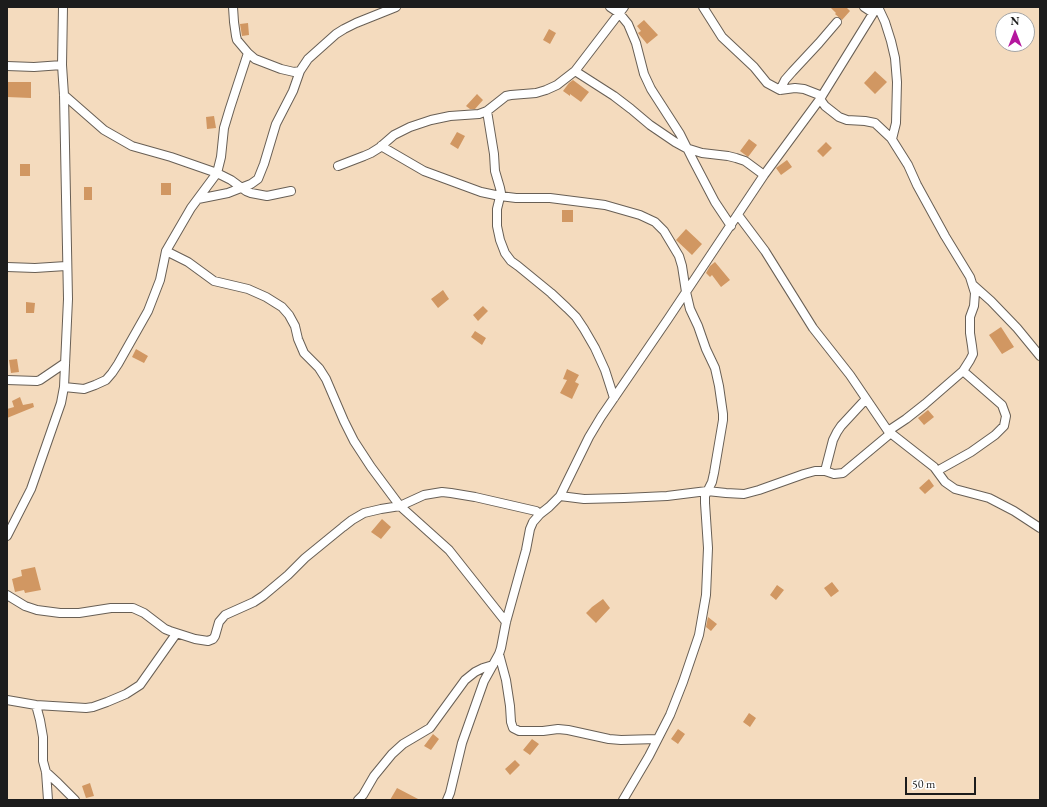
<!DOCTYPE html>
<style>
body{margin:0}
#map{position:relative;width:1047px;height:807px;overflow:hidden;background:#f4dbbe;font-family:"EB Garamond",serif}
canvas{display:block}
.frame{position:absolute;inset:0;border:8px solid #1c1c1c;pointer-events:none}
.north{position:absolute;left:995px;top:12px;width:40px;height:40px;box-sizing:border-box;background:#fff;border:1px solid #a4a4a4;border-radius:50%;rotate:0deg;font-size:11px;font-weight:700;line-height:16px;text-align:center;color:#1c1c1c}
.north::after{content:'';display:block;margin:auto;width:14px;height:18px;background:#b5179e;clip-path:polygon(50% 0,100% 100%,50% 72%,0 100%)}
.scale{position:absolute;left:905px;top:777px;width:71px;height:18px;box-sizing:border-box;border:2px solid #1c1c1c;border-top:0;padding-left:5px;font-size:12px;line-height:14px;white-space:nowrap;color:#1c1c1c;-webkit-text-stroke:3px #fff;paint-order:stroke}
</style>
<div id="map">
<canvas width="1047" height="807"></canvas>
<div class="frame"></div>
<div class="north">N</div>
<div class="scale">50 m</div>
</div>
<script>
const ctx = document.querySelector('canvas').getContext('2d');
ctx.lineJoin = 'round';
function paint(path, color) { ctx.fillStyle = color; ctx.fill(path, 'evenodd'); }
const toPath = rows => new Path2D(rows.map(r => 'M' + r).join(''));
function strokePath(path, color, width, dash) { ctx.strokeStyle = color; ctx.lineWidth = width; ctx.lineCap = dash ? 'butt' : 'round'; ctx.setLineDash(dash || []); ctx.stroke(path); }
const building = toPath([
 [830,7,846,7,850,11,842,20,835,14,836,13],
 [644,20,658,35,647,44,638,33,641,31,637,26],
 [248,23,249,35,242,36,240,24],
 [549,29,556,33,550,44,543,40],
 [875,71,887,82,875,94,864,83],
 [573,80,589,92,581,102,570,94,570,96,563,91,569,83],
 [8,82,31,82,31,98,7,97],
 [477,94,483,100,475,109,470,109,466,106],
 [214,116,216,128,207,129,206,117],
 [457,132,465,136,458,149,450,144],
 [749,139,757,145,748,157,740,151],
 [826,142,832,148,823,157,817,151],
 [787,160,792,167,781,175,776,168],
 [20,164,30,164,30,176,20,176],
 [161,183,171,183,171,195,161,195],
 [84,187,92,187,92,200,84,200],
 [562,210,573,210,573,222,562,222],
 [686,229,702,244,692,255,676,240],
 [715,262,730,280,721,287,712,275,710,277,706,273,710,266],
 [443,290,449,299,438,308,431,299],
 [26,302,35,303,34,313,26,313],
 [483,306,488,311,478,321,473,315],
 [1001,327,1014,347,1002,354,989,335],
 [475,331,486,338,482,345,471,337],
 [136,349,148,356,144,363,132,357],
 [17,359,19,372,11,373,9,360],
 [567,369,579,375,575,382,579,384,572,399,560,393,567,380,563,379],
 [20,397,23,405,33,403,34,407,7,418,7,409,14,407,12,401],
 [928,410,934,417,924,425,918,418],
 [929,479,934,486,925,494,919,488],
 [382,519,391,527,381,539,371,532],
 [35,567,41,590,25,593,24,590,15,592,12,579,22,576,21,570],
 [832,582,839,591,831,597,824,588],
 [777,585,784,590,776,600,770,595],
 [603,599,610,608,596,623,586,613,592,607],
 [708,617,717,624,711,631,706,627],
 [749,713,756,718,750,727,743,722],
 [678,729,685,734,678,744,671,739],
 [433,734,439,739,431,750,424,746],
 [532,739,539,744,530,755,523,750],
 [515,760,520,765,510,775,505,769],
 [90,783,94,796,86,798,82,786],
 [397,788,420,800,390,800]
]);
const minor = toPath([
 [233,7,234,22,236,36,237,40,248,53,255,59,281,69,294,72,300,71],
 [610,7,619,13,628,24,636,43,644,74,651,89,680,134,693,160,715,202,731,226],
 [703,7,722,37,754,67,767,83,780,90,795,88,804,89,822,96],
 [864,7,873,13],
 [878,7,885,22,891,41,895,58,897,82,896,123,892,139],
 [7,66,34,67,62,65],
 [575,71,614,96,631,109,650,125,675,142,686,148,702,153,728,156,736,158,745,161,764,175],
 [780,90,785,80,792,72,819,43,837,22],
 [64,95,104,130,132,146,171,157,217,173,231,180,246,191,251,193,267,196,291,191],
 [820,99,825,106,839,117,847,120,865,121,875,123,891,138,908,165,917,185,945,236,970,277,975,293,974,306,970,317,970,333,972,346,973,354,970,360,963,371,925,404,906,419,888,431],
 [487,111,494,154,495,171,500,188,501,193,497,209,497,226,500,240,505,253,511,261,518,266,551,293,567,308,576,317,584,329,595,348,605,370,614,398],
 [381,146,424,171,481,192,500,196,516,198,550,198,605,205,640,215,655,222,664,231,679,256,682,266,686,292,690,309,698,326,706,349,715,368,719,386,723,414,723,420,714,473,712,482,705,496,705,503,708,548,706,595,699,635,683,682,670,715,649,756,623,800],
 [338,166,364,156,371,153,379,148,394,135,410,127,431,120,450,116,479,114,487,111,506,96,511,95,536,93,546,90,557,85,575,71,624,7],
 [198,199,228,193,251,184,258,179,264,164,276,124,293,91,300,71,308,59,336,34,344,29,356,23,396,7],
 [738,215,765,251,813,328,850,375,888,431,934,467,945,482,955,489,989,498,1014,511,1040,528],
 [166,251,188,262,214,281,248,289,266,297,282,307,289,315,295,326,298,339,304,353,319,368,326,379,344,421,354,441,371,467,400,506,449,550,506,622],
 [7,267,35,268,66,266],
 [973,285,991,301,1017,328,1040,356],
 [7,380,37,381,40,380,65,363],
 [64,387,84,389,95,385,106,380,112,373,118,364,148,311,160,280,164,261,166,251,191,208,217,173,221,157,224,128,230,108,248,53],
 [825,471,833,440,837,432,841,426,866,399],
 [937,471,971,452,995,435,1004,426,1006,416,1002,405,963,371],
 [560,496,584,499,624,498,667,496,707,491,726,493,744,494,759,490,804,474,815,471,825,471,834,474,843,473,891,433],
 [7,536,31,489,61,403,64,387,68,299,64,95,62,65,63,7],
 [7,595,25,606,37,610,60,613,79,613,111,608,133,608,144,613,165,629,170,631,195,639,208,641,213,639,215,636,219,622,225,615,254,602,263,596,288,575,305,558,343,527,352,520,364,513,381,509,400,506,424,495,442,492,451,493,475,497,536,511,540,514],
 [499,654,506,680,510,706,511,722,513,728,519,731,543,731,558,729,568,730,609,739,621,740,657,739],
 [7,700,36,705,86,708,93,707,107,702,126,694,140,685,176,634],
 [36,705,40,720,43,737,43,761,46,772,48,800],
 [46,772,58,783,75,800],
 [358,800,363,795,374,776,392,754,403,744,430,728,465,680,475,672,483,668,493,665],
 [447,800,450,793,462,743,484,681,499,654,501,648,506,622,526,550,530,529,533,522,540,514,549,507,560,496,589,437,601,417,668,319,764,175,820,99,877,7]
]);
paint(building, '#d19762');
strokePath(minor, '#685f55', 10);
strokePath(minor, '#fff', 8);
</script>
